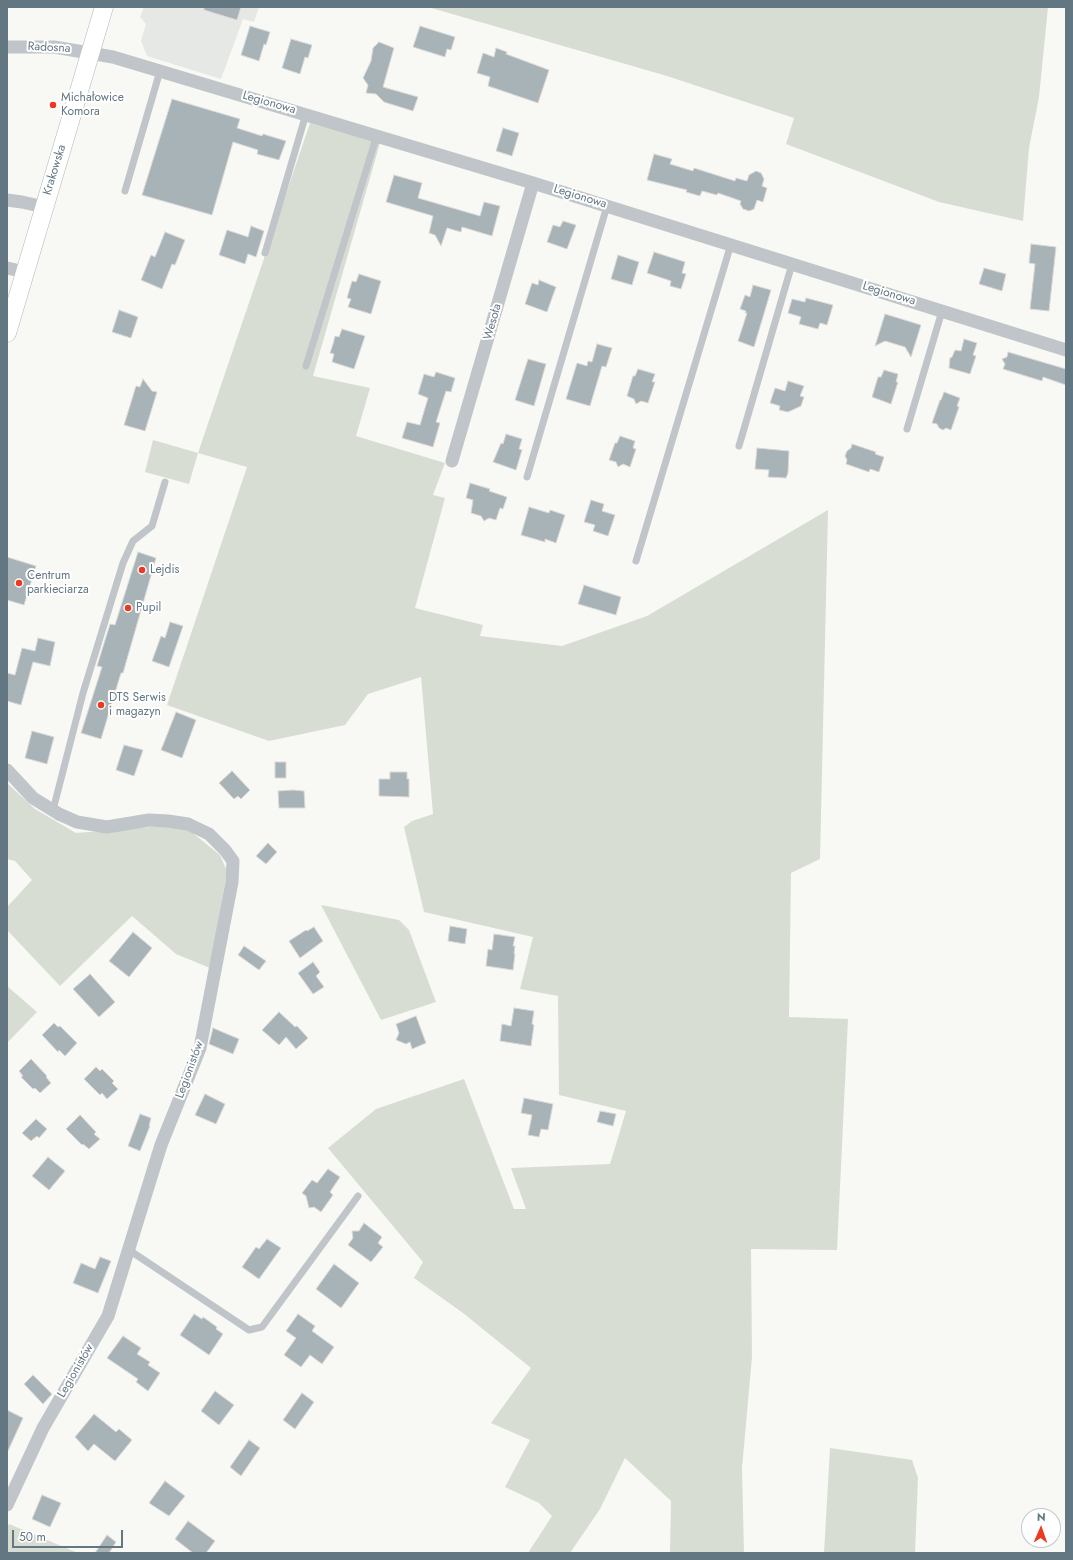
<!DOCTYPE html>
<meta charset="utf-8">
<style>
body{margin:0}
#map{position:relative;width:1073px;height:1560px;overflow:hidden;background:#f8f8f5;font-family:Jost,sans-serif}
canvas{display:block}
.frame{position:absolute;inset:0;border:8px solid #627782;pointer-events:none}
.north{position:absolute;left:1021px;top:1508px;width:40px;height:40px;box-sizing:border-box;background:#fff;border:1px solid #c0c9cd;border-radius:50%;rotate:2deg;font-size:11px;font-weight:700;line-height:16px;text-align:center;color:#627782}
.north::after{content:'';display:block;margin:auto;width:14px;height:18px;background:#eb3922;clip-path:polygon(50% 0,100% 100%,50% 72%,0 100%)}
.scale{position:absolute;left:12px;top:1530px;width:111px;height:18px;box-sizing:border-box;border:2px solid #627782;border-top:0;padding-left:5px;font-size:12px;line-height:14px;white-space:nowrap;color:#627782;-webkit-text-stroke:3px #fff;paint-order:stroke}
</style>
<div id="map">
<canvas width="1073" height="1560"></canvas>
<div class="frame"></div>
<div class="north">N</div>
<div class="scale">50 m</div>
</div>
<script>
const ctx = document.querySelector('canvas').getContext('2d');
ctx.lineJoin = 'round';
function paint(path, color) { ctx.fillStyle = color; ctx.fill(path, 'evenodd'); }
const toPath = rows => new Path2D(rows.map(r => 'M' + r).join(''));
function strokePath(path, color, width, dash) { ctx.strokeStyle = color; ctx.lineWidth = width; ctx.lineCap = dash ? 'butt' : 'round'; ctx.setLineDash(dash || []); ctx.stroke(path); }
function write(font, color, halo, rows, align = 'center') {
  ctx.font = font + ' Jost,sans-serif'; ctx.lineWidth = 4; ctx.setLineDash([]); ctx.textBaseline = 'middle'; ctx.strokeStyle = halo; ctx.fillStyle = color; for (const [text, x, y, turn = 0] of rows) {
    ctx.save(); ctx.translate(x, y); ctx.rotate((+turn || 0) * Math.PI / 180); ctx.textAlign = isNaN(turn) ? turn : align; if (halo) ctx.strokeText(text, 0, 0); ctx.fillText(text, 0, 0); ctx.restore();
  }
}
const built = toPath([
 [144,7,259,7,254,22,243,19,221,79,147,56,141,41,146,24,140,17]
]);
const green = toPath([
 [428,7,1048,7,1039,97,1029,148,1023,221,939,202,786,144,794,118,667,76],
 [310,123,380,143,313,376,370,388,356,436,445,463,433,495,445,498,415,608,483,625,480,636,562,646,647,616,828,510,820,859,791,873,789,1017,848,1019,837,1250,751,1249,752,1357,742,1468,744,1553,670,1553,671,1501,625,1458,600,1509,570,1553,528,1553,552,1516,539,1503,505,1487,530,1440,491,1423,531,1368,463,1313,414,1278,423,1262,328,1148,376,1109,464,1079,514,1209,526,1209,511,1168,610,1164,626,1111,559,1095,558,996,520,989,533,937,424,912,404,827,412,821,433,814,421,677,368,694,345,725,269,741,167,705,247,467,198,453,189,484,145,472,153,440,198,453],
 [7,783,35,809,76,833,163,826,189,830,220,855,227,871,210,968,176,954,132,916,60,986,7,930,7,907,32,880,15,861,7,859],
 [321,905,399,920,409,930,436,1002,381,1020],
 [7,986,37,1012,7,1043],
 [830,1448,912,1460,918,1478,915,1553,824,1553],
 [9,1524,78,1553,7,1553,7,1529]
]);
const building = toPath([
 [204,7,241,7,237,20,204,10,204,7],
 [250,26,270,32,266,45,264,44,259,61,241,55,250,26],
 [420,26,455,37,451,50,447,49,445,57,413,47,420,26],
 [291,39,312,45,308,58,305,57,300,74,282,68,291,39],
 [379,42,394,48,383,87,418,97,413,111,384,102,376,94,366,93,368,85,363,78,371,61,373,48,379,42],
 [496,48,507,52,506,54,549,70,538,103,488,86,490,77,477,73,483,53,494,57,496,48],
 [172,99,240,119,237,128,262,136,263,134,286,141,279,160,257,154,258,150,233,142,212,215,142,195,172,99],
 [503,128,519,133,512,156,496,151,503,128],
 [654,154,672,159,670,164,693,171,694,168,735,181,736,178,747,181,749,175,756,171,761,173,764,179,762,186,767,188,763,202,757,200,754,209,749,211,743,209,740,204,741,201,718,193,717,195,702,191,700,196,686,192,687,190,647,180,654,154],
 [394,175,422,183,418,198,480,216,484,202,500,206,492,236,462,227,461,232,447,228,441,246,435,235,429,233,433,216,386,202,394,175],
 [563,221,576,225,567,249,547,242,553,225,560,227,563,221],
 [251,226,264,231,256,257,248,254,245,264,219,255,227,230,248,237,251,226],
 [165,232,185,240,175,265,172,264,162,289,141,280,151,255,155,257,165,232],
 [1031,244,1056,247,1049,311,1030,309,1035,264,1029,263,1031,244],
 [654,252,685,262,682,273,686,274,681,289,670,286,671,281,647,273,654,252],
 [618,255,639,262,632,285,611,279,618,255],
 [984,268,1006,274,1002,291,979,284,984,268],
 [359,274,381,281,371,314,348,307,351,299,347,298,352,281,356,282,359,274],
 [539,280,556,287,547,312,525,304,532,283,538,285,539,280],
 [753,285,771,290,754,347,738,341,747,313,745,313,746,311,740,309,745,295,750,297,753,285],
 [806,298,833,305,827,325,820,323,818,329,799,324,801,317,788,313,792,299,805,302,806,298],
 [119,310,138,317,131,338,112,332,119,310],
 [885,314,921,325,911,357,905,347,885,341,875,346,885,314],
 [342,329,365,336,354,369,332,362,334,354,330,353,333,344,335,336,339,337,342,329],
 [964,339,977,343,973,355,976,356,970,374,949,368,950,358,952,357,955,350,961,351,964,339],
 [597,344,612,348,606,367,602,366,590,406,566,399,577,363,587,366,588,361,592,362,597,344],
 [1008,352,1066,369,1066,385,1043,377,1042,381,1003,369,1005,364,1002,359,1007,357,1008,352],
 [528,359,546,364,534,406,515,400,528,359],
 [638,369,655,374,652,382,655,382,648,403,641,401,636,404,634,399,627,396,633,376,635,376,638,369],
 [884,370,898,374,896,382,898,382,891,404,872,397,878,377,881,377,884,370],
 [436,372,455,378,451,392,446,391,436,422,440,423,433,447,402,438,407,422,420,425,428,398,418,394,424,374,434,377,436,372],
 [143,379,152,391,157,392,145,431,124,425,136,386,140,387,143,379],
 [788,381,804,386,800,396,804,397,801,406,788,412,779,410,780,406,770,403,775,388,785,391,788,381],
 [944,392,960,398,957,406,959,407,951,430,946,428,943,430,939,428,937,424,932,423,940,400,941,400,944,392],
 [506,434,522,439,519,449,522,450,516,470,493,462,501,443,503,444,506,434],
 [620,436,635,441,633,448,636,449,630,467,623,464,618,467,616,462,609,460,615,443,617,443,620,436],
 [852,444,876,452,875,454,884,457,879,472,870,469,869,472,846,464,847,460,845,456,847,451,851,448,852,444],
 [757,448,789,451,788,473,786,478,768,477,769,470,755,469,757,448],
 [470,483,490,489,489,491,507,497,503,509,500,508,496,520,489,518,484,521,481,516,471,513,473,500,466,498,470,483],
 [591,500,604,504,602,511,615,515,608,536,593,531,595,525,584,522,591,500],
 [529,507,549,513,550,510,565,515,556,543,545,539,545,542,521,535,529,507],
 [138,552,156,558,123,673,121,673,101,739,81,733,102,667,97,666,110,624,115,625,138,552],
 [7,557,36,566,24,605,7,600,7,557],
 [584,585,621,597,616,615,578,604,584,585],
 [170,622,183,626,169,667,152,661,161,636,165,638,170,622],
 [38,638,55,642,50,666,33,662,21,705,7,701,7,673,15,675,22,648,35,651,38,638],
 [176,712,196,720,182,758,161,750,176,712],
 [32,731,54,737,47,764,25,758,32,731],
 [124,745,143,750,134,776,116,770,124,745],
 [275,762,286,762,286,778,275,778,275,762],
 [232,771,250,790,241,799,238,796,234,799,219,783,232,771],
 [390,772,407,772,407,779,409,779,409,797,379,796,379,779,390,779,390,772],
 [293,790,304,791,305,808,279,808,278,791,293,790],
 [268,843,277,852,266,864,256,856,268,843],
 [450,926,467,929,465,944,448,941,450,926],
 [314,927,323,941,300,958,289,941,306,930,307,931,314,927],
 [133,932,152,948,129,977,109,961,133,932],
 [494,934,515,937,513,946,515,946,514,954,515,954,513,970,486,966,488,949,492,950,494,934],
 [244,946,266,961,259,970,238,955,244,946],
 [313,962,320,972,316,976,324,987,313,994,298,973,313,962],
 [90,974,115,1002,99,1017,73,989,90,974],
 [514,1008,534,1011,532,1024,534,1025,531,1046,500,1041,502,1024,511,1026,514,1008],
 [279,1012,295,1027,297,1026,308,1038,296,1049,286,1037,279,1045,262,1030,279,1012],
 [416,1016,426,1043,412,1049,410,1042,406,1044,396,1040,399,1033,396,1024,416,1016],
 [54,1023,58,1027,60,1026,77,1043,65,1056,59,1050,58,1052,42,1035,54,1023],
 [213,1028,239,1039,233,1054,209,1044,213,1028],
 [31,1059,47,1076,46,1077,51,1083,40,1093,35,1088,33,1089,21,1077,23,1076,19,1071,31,1059],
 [96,1067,100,1071,102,1069,114,1081,112,1083,118,1089,107,1099,102,1093,100,1095,84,1079,96,1067],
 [205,1094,225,1104,216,1124,195,1115,205,1094],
 [524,1098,553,1104,548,1130,541,1129,539,1137,528,1135,532,1115,521,1113,524,1098],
 [600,1111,616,1114,613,1126,597,1122,600,1111],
 [140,1114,151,1118,149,1126,150,1126,140,1151,128,1146,140,1114],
 [80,1115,96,1132,94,1134,100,1139,89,1149,83,1144,82,1145,66,1129,80,1115],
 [36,1119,47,1129,39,1138,37,1136,31,1141,22,1133,36,1119],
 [48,1157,65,1171,49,1190,32,1176,48,1157],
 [328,1169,340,1177,330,1192,333,1195,321,1212,314,1207,309,1208,306,1196,302,1193,312,1180,317,1183,328,1169],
 [364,1223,382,1237,378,1243,383,1247,371,1262,348,1245,353,1238,352,1231,359,1231,364,1223],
 [267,1239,281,1248,259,1279,242,1267,256,1247,259,1249,267,1239],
 [100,1257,111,1261,98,1293,73,1283,81,1263,95,1269,100,1257],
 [334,1264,359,1283,341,1308,316,1289,334,1264],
 [194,1314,202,1319,203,1317,217,1327,216,1329,223,1334,209,1355,180,1335,194,1314],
 [298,1314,315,1326,312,1331,334,1347,322,1364,310,1355,301,1367,284,1355,296,1338,286,1331,298,1314],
 [123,1336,141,1348,137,1354,150,1362,148,1365,160,1373,148,1391,136,1382,138,1379,107,1358,123,1336],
 [33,1375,52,1394,43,1404,24,1384,33,1375],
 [215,1391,234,1405,219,1425,201,1411,215,1391],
 [302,1393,314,1402,295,1429,283,1420,302,1393],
 [7,1410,23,1418,7,1453,7,1410],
 [94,1414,116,1432,119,1429,132,1440,115,1461,94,1444,88,1451,75,1437,94,1414],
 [249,1440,260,1448,241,1476,230,1467,249,1440],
 [165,1481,185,1496,169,1516,149,1503,165,1481],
 [42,1495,61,1503,50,1527,32,1519,42,1495],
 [188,1521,215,1541,206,1553,193,1553,175,1539,188,1521],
 [107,1535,116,1542,109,1553,95,1553,107,1535]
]);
const lane = toPath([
 [125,191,160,71],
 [265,253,306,114],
 [306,366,377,135],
 [907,429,942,311],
 [739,446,792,264],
 [527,477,607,206],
 [636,561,731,244],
 [53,810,83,693,123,563,133,541,152,526,165,482],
 [129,1250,249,1330,262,1327,358,1196]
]);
const street = toPath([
 [7,47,54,47,113,57,533,183,1066,350],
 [7,200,22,202,44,207],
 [7,268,25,272],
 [452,461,533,183],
 [7,770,33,798,59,814,77,822,107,827,149,820,168,821,188,824,209,834,225,850,233,861,232,882,200,1048,161,1145,108,1316,43,1428,7,1505]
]);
const secondary = toPath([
 [7,333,104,7]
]);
const markers = [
 [53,105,4,"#eb3922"],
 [142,570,4,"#eb3922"],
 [19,583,4,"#eb3922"],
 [128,608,4,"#eb3922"],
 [101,705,4,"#eb3922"]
];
const streetNames = [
 ["Radosna",49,48,3],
 ["Legionowa",269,103,16],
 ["Krakowska",55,170,-73],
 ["Legionowa",580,197,17],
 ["Legionowa",889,294,17],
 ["Wesoła",493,322,-74],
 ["Legionistów",190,1070,-70],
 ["Legionistów",76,1371,-60]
];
const poiNames = [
 ["Michałowice",61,98],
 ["Komora",61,112],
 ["Lejdis",150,570],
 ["Centrum",27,576],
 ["parkieciarza",27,590],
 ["Pupil",136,608],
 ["DTS Serwis",109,698],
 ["i magazyn",109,712]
];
paint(built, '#e6e8e6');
paint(green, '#d8ddd4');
paint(building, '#a8b3b7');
strokePath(building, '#dad9d7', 1);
strokePath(secondary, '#b1b9bd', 19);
strokePath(lane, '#bfc5c8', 7);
strokePath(street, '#bfc5c8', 13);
strokePath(secondary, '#fff', 18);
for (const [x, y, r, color] of markers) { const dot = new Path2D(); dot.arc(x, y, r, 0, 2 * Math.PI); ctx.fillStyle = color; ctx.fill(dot); strokePath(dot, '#fff', 1.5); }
write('12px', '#627782', '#fff', streetNames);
write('12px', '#627782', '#fff', poiNames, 'left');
</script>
